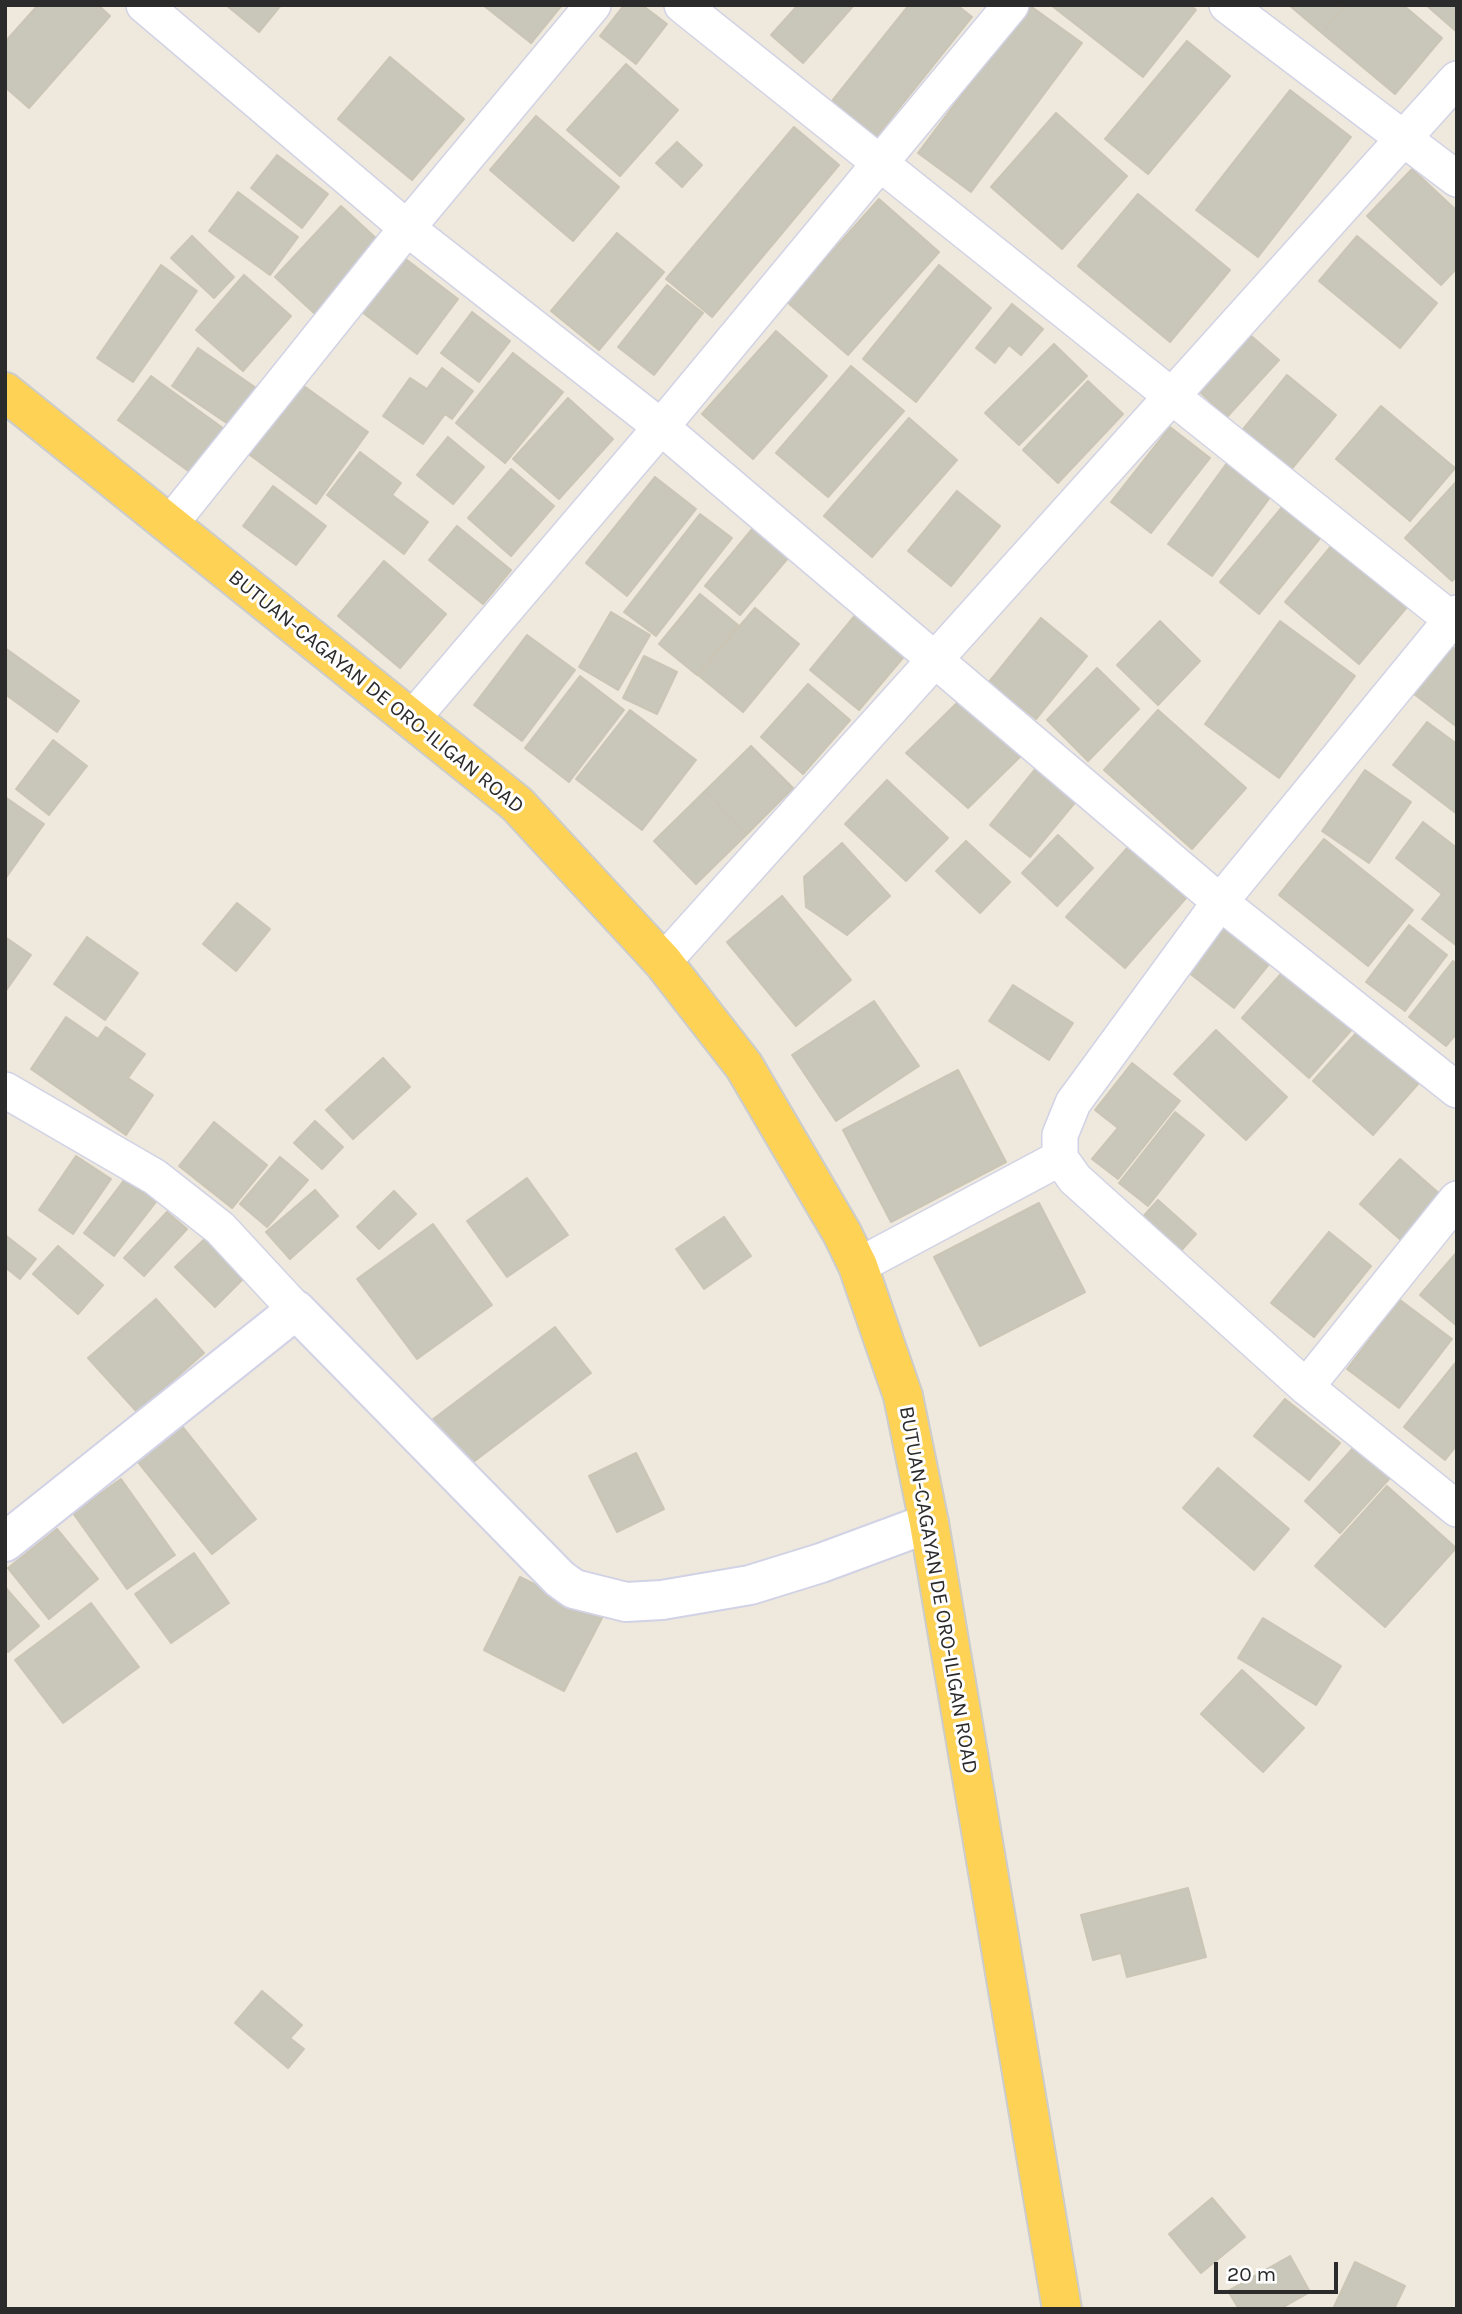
<!DOCTYPE html>
<style>
body{margin:0}
#map{position:relative;width:1462px;height:2314px;overflow:hidden;background:#eee9dc;font-family:Karla,sans-serif}
canvas{display:block}
.frame{position:absolute;inset:0;border:7px solid #2b2b2b;pointer-events:none}
.scale{position:absolute;left:1214px;top:2262px;width:124px;height:32px;box-sizing:border-box;border:4px solid #2b2b2b;border-top:0;padding-left:9px;font-size:21px;line-height:24px;white-space:nowrap;color:#2b2b2b;-webkit-text-stroke:5px #fff;paint-order:stroke}
</style>
<div id="map">
<canvas width="1462" height="2314"></canvas>
<div class="frame"></div>
<div class="scale">20 m</div>
</div>
<script>
const ctx = document.querySelector('canvas').getContext('2d');
ctx.lineJoin = 'round';
function paint(path, color) { ctx.fillStyle = color; ctx.fill(path, 'evenodd'); }
const toPath = rows => new Path2D(rows.map(r => 'M' + r).join(''));
function strokePath(path, color, width, dash) { ctx.strokeStyle = color; ctx.lineWidth = width; ctx.lineCap = dash ? 'butt' : 'round'; ctx.setLineDash(dash || []); ctx.stroke(path); }
function write(font, color, halo, rows, align = 'center') {
  ctx.font = font + ' Karla,sans-serif'; ctx.lineWidth = 6; ctx.setLineDash([]); ctx.textBaseline = 'middle'; ctx.strokeStyle = halo; ctx.fillStyle = color; for (const [text, x, y, turn = 0] of rows) {
    ctx.save(); ctx.translate(x, y); ctx.rotate((+turn || 0) * Math.PI / 180); ctx.textAlign = isNaN(turn) ? turn : align; if (halo) ctx.strokeText(text, 0, 0); ctx.fillText(text, 0, 0); ctx.restore();
  }
}
const building = toPath([
 [38,5,98,5,110,16,29,108,5,87,5,42,38,5],
 [226,5,281,5,259,32,226,5],
 [483,5,562,5,531,43,483,5],
 [624,5,642,5,667,24,636,64,600,36,624,5],
 [798,5,854,5,803,63,771,35,798,5],
 [909,5,957,5,972,17,876,137,832,101,909,5],
 [1029,5,1082,43,971,192,918,153,1029,5],
 [1051,5,1190,5,1196,10,1143,77,1051,5],
 [1289,5,1345,5,1322,33,1289,5],
 [1345,5,1403,5,1442,38,1395,94,1322,33,1345,5],
 [1426,5,1457,5,1457,32,1426,5],
 [1187,41,1230,76,1148,174,1105,139,1187,41],
 [390,57,464,119,412,180,338,119,390,57],
 [626,64,678,110,620,176,567,130,626,64],
 [1290,90,1351,137,1258,257,1196,210,1290,90],
 [1056,113,1127,176,1062,249,991,187,1056,113],
 [536,116,619,187,573,241,490,170,536,116],
 [794,127,839,165,712,317,666,279,794,127],
 [677,142,702,165,682,187,656,163,677,142],
 [277,155,328,194,302,228,251,188,277,155],
 [1412,169,1457,211,1457,268,1441,285,1367,216,1412,169],
 [238,192,298,237,270,275,209,231,238,192],
 [1138,194,1230,270,1170,342,1078,266,1138,194],
 [879,199,939,252,848,355,787,302,879,199],
 [341,206,379,241,314,313,275,277,341,206],
 [617,233,664,272,599,350,551,311,617,233],
 [192,236,234,277,214,298,171,258,192,236],
 [1357,236,1437,303,1400,348,1319,281,1357,236],
 [403,257,458,299,417,354,362,312,403,257],
 [161,265,197,291,133,382,97,358,161,265],
 [939,265,991,308,916,402,863,359,939,265],
 [244,275,291,316,243,371,196,330,244,275],
 [667,285,703,313,654,375,618,347,667,285],
 [1012,304,1043,329,1021,355,1009,345,995,363,976,348,1012,304],
 [472,312,510,341,479,382,441,353,472,312],
 [776,331,827,376,753,459,702,414,776,331],
 [1250,335,1279,360,1227,417,1199,391,1250,335],
 [1054,344,1087,376,1019,445,985,413,1054,344],
 [198,348,259,390,234,428,172,386,198,348],
 [513,353,563,392,505,463,456,423,513,353],
 [851,366,904,411,828,497,776,453,851,366],
 [442,368,473,391,452,419,445,414,423,444,383,416,410,378,427,389,442,368],
 [1287,375,1336,415,1285,477,1236,438,1287,375],
 [151,376,231,434,198,478,118,420,151,376],
 [1088,381,1123,414,1058,483,1023,450,1088,381],
 [301,384,368,432,316,504,250,455,301,384],
 [568,398,613,439,559,499,513,459,568,398],
 [1381,406,1455,468,1410,521,1336,459,1381,406],
 [909,418,957,460,872,557,824,516,909,418],
 [1170,427,1210,458,1151,533,1111,502,1170,427],
 [448,437,484,467,453,504,417,475,448,437],
 [360,452,401,483,392,495,428,522,404,554,327,495,360,452],
 [1227,463,1271,496,1212,576,1168,544,1227,463],
 [511,469,554,506,511,556,468,518,511,469],
 [655,477,696,509,627,596,586,563,655,477],
 [1457,481,1457,576,1452,581,1405,538,1457,481],
 [273,486,326,526,296,565,243,526,273,486],
 [957,491,1000,526,951,586,908,551,957,491],
 [1283,506,1321,537,1259,614,1220,582,1283,506],
 [700,514,732,538,656,636,624,612,700,514],
 [457,526,511,570,483,604,429,560,457,526],
 [753,528,788,558,740,615,705,586,753,528],
 [1332,545,1407,607,1359,664,1285,602,1332,545],
 [384,561,446,614,400,668,338,616,384,561],
 [700,594,738,625,697,675,659,644,700,594],
 [755,608,799,644,743,712,698,675,755,608],
 [611,612,650,635,618,690,579,667,611,612],
 [857,613,907,653,859,710,810,670,857,613],
 [1041,618,1087,656,1036,719,989,682,1041,618],
 [1160,621,1200,661,1158,705,1117,665,1160,621],
 [1280,621,1355,676,1279,778,1205,724,1280,621],
 [527,635,575,670,522,741,474,705,527,635],
 [1450,645,1457,650,1457,727,1414,694,1450,645],
 [5,648,79,701,57,732,5,694,5,648],
 [644,656,677,672,657,714,623,698,644,656],
 [1097,668,1139,709,1088,761,1047,720,1097,668],
 [580,676,624,710,569,782,525,748,580,676],
 [808,684,850,720,803,774,761,737,808,684],
 [963,697,1025,752,968,808,906,753,963,697],
 [630,710,696,760,642,830,576,779,630,710],
 [1158,710,1246,788,1192,849,1104,770,1158,710],
 [1427,722,1457,744,1457,814,1393,765,1427,722],
 [53,740,87,766,49,815,16,789,53,740],
 [751,746,793,788,747,834,705,791,751,746],
 [1037,767,1077,800,1030,857,990,825,1037,767],
 [1365,770,1411,802,1369,863,1322,831,1365,770],
 [887,780,948,838,906,881,845,824,887,780],
 [705,791,747,834,696,884,654,841,705,791],
 [5,797,44,824,5,879,5,797],
 [1423,822,1457,848,1457,946,1422,919,1442,894,1396,858,1423,822],
 [1058,835,1093,868,1057,906,1022,873,1058,835],
 [1324,839,1413,910,1368,966,1279,895,1324,839],
 [966,841,1010,882,980,913,936,871,966,841],
 [842,843,890,896,847,935,806,907,804,877,842,843],
 [1128,847,1186,898,1125,968,1066,917,1128,847],
 [782,896,851,980,796,1026,727,942,782,896],
 [237,903,270,929,236,971,203,944,237,903],
 [1409,925,1447,955,1405,1011,1366,982,1409,925],
 [1223,927,1270,963,1234,1008,1188,972,1223,927],
 [5,937,31,955,5,992,5,937],
 [87,937,138,973,105,1020,54,984,87,937],
 [1453,961,1457,964,1457,1033,1446,1046,1409,1017,1453,961],
 [1287,967,1354,1027,1309,1078,1242,1018,1287,967],
 [1013,985,1073,1023,1049,1060,989,1021,1013,985],
 [874,1001,919,1066,836,1121,792,1055,874,1001],
 [66,1017,98,1039,106,1027,145,1054,128,1078,153,1095,126,1135,31,1069,66,1017],
 [1216,1030,1287,1097,1246,1140,1174,1074,1216,1030],
 [1358,1031,1418,1084,1373,1135,1313,1081,1358,1031],
 [383,1058,410,1087,353,1139,326,1110,383,1058],
 [1132,1063,1180,1101,1118,1179,1092,1159,1118,1128,1095,1110,1132,1063],
 [958,1070,1006,1162,891,1222,843,1130,958,1070],
 [1175,1112,1204,1135,1148,1206,1119,1183,1175,1112],
 [315,1121,343,1147,322,1169,294,1143,315,1121],
 [214,1122,267,1165,232,1208,179,1166,214,1122],
 [76,1156,111,1179,73,1234,39,1210,76,1156],
 [280,1157,308,1180,267,1227,240,1204,280,1157],
 [1400,1159,1442,1196,1402,1241,1360,1204,1400,1159],
 [128,1175,159,1198,114,1256,84,1233,128,1175],
 [527,1178,568,1235,507,1277,467,1221,527,1178],
 [315,1190,338,1216,290,1259,266,1232,315,1190],
 [394,1191,416,1214,379,1249,357,1227,394,1191],
 [1158,1200,1196,1234,1178,1254,1140,1220,1158,1200],
 [1039,1203,1085,1292,980,1346,934,1257,1039,1203],
 [167,1212,187,1229,144,1276,124,1258,167,1212],
 [724,1217,751,1256,704,1289,676,1249,724,1217],
 [433,1224,492,1305,417,1359,357,1279,433,1224],
 [212,1232,250,1272,215,1307,175,1267,212,1232],
 [1329,1232,1371,1266,1314,1337,1271,1303,1329,1232],
 [5,1235,36,1259,20,1279,5,1267,5,1235],
 [58,1246,103,1285,78,1314,33,1274,58,1246],
 [1457,1252,1457,1326,1420,1295,1457,1252],
 [156,1299,204,1353,137,1412,88,1358,156,1299],
 [1400,1300,1452,1339,1399,1408,1347,1369,1400,1300],
 [555,1327,591,1373,468,1466,432,1420,555,1327],
 [1457,1361,1457,1445,1445,1460,1404,1427,1457,1361],
 [1285,1399,1340,1443,1309,1480,1254,1436,1285,1399],
 [182,1426,256,1519,212,1554,138,1462,182,1426],
 [1354,1447,1390,1478,1340,1533,1305,1501,1354,1447],
 [636,1453,664,1509,617,1532,589,1476,636,1453],
 [1218,1468,1289,1529,1254,1570,1183,1508,1218,1468],
 [121,1479,175,1555,127,1589,73,1513,121,1479],
 [1387,1486,1456,1548,1385,1627,1315,1566,1387,1486],
 [57,1529,98,1579,49,1619,8,1568,57,1529],
 [194,1553,229,1603,171,1643,135,1594,194,1553],
 [520,1577,602,1618,564,1691,484,1650,520,1577],
 [5,1587,39,1626,8,1652,5,1649,5,1587],
 [91,1603,139,1667,63,1723,15,1660,91,1603],
 [1263,1618,1341,1666,1316,1705,1238,1658,1263,1618],
 [1242,1670,1304,1728,1263,1772,1201,1714,1242,1670],
 [1188,1888,1206,1957,1127,1977,1121,1953,1093,1960,1081,1915,1188,1888],
 [262,1991,302,2025,290,2038,304,2049,288,2068,235,2023,262,1991],
 [1212,2198,1245,2237,1201,2273,1169,2234,1212,2198],
 [1290,2256,1310,2292,1280,2309,1239,2309,1228,2291,1290,2256],
 [1355,2262,1405,2286,1394,2309,1333,2309,1355,2262]
]);
const minor = toPath([
 [144,5,407,228,661,427,1220,902,1457,1090],
 [682,5,1457,624],
 [1227,5,1457,179],
 [170,524,407,228,593,5],
 [1457,613,1220,902,1073,1103,1060,1135,1060,1158,1075,1179,1306,1387,1457,1509],
 [412,719,661,427,1011,5],
 [663,962,1457,79],
 [5,1090,155,1177,220,1228,296,1310],
 [858,1266,1060,1158],
 [1306,1387,1457,1199]
]);
const tertiary = toPath([
 [5,1542,296,1310,560,1579,574,1589,626,1602,662,1600,750,1585,821,1563,929,1523]
]);
const trunk = toPath([
 [5,392,517,804,663,962,744,1066,842,1233,858,1266,903,1396,929,1523,1062,2309]
]);
const streetNames = [
 ["BUTUAN-CAGAYAN DE ORO-ILIGAN ROAD",376,692,39],
 ["BUTUAN-CAGAYAN DE ORO-ILIGAN ROAD",938,1590,80]
];
paint(building, '#c9c7ba');
strokePath(building, '#cac5b5', 2);
strokePath(minor, '#d1d2e5', 38);
strokePath(tertiary, '#d1d2e5', 42);
strokePath(trunk, '#ccc', 42);
strokePath(minor, '#fff', 35);
strokePath(tertiary, '#fff', 38);
strokePath(trunk, '#fed254', 38);
write('21px', '#2b2b2b', '#fff', streetNames);
</script>
